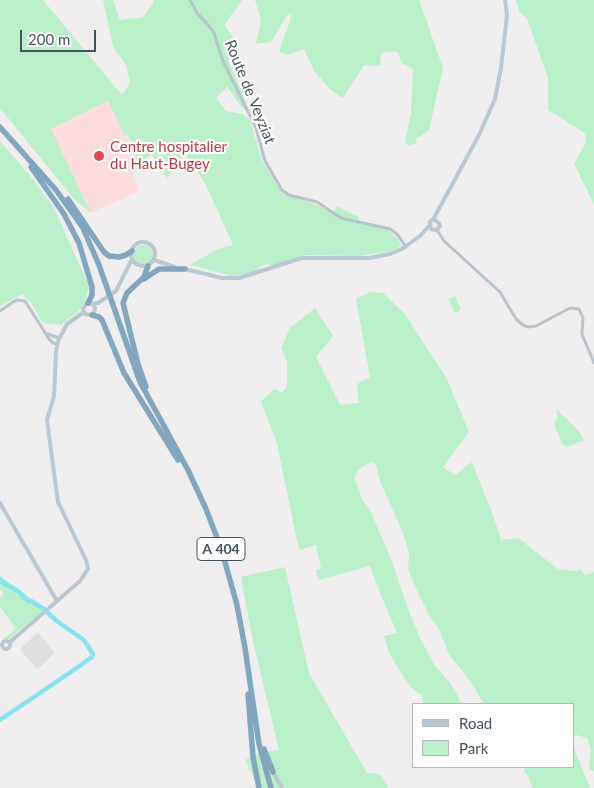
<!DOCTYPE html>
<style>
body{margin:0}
#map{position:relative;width:594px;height:788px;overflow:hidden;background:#f0edee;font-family:Lato,sans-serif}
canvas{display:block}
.legend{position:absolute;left:412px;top:703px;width:162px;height:65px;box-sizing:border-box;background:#fff;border:1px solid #b5babe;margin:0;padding:6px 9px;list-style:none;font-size:15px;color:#45535c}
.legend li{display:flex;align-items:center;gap:10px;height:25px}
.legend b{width:25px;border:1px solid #b5babe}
.scale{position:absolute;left:20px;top:30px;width:76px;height:22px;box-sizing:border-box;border:2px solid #45535c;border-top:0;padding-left:6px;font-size:15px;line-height:18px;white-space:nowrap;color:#45535c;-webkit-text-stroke:4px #fff;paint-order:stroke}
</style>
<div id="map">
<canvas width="594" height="788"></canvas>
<ul class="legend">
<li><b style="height:6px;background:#bac8d3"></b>Road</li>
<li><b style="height:14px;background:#b9f0c9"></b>Park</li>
</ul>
<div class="scale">200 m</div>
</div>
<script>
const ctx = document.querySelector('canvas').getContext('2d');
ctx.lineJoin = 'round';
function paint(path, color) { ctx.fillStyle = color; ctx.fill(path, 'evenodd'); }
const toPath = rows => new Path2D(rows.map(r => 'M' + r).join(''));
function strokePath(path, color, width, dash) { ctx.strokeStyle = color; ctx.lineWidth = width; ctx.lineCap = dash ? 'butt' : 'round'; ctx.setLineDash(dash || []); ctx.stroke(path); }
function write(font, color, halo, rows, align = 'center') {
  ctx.font = font + ' Lato,sans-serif'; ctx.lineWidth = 4.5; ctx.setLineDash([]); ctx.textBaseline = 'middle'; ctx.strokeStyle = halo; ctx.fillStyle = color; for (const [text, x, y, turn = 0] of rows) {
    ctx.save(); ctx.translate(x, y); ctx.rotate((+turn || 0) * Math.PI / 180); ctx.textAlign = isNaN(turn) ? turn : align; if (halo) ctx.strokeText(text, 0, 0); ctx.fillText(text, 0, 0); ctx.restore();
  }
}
const education = toPath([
 [38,632,55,653,38,669,21,651,21,648]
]);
const medical = toPath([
 [108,101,125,135,137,148,132,164,129,165,140,191,91,213,50,129]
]);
const green = toPath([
 [0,0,43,0,122,95,130,83,126,65,113,47,103,0,113,0,120,20,143,17,153,3,153,0,242,0,224,25,236,41,228,61,242,91,247,110,242,107,227,87,216,98,226,111,242,114,250,120,262,161,282,193,334,211,337,206,359,217,359,222,388,230,399,240,401,246,392,251,359,256,305,255,273,266,267,264,261,266,255,272,232,276,190,265,218,249,233,245,205,183,185,153,167,178,152,155,132,164,137,148,127,135,125,136,108,101,51,129,91,213,74,199,0,108],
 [255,0,419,0,443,68,429,130,416,139,417,143,408,146,405,141,411,113,413,69,402,63,397,51,381,53,380,66,364,65,343,98,331,90,314,71,304,49,288,55,279,52,292,14,288,14,271,42,256,44,261,20],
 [516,0,594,0,594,204,574,164,586,142,585,133,548,110,548,78,527,19,519,11],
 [0,141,30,176,54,208,89,286,86,299,79,311,61,325,43,323,32,304,22,294,0,306],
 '133 255a10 10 0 1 1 20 0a10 10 0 1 1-20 0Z',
 [370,292,383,293,405,314,447,379,469,432,443,467,455,475,472,462,495,521,501,540,518,538,558,569,576,571,581,569,585,576,594,572,594,771,589,770,591,749,587,738,576,735,573,739,573,704,484,704,470,681,449,654,438,627,430,617,417,591,408,569,409,552,401,528,380,481,376,465,373,462,368,463,358,470,354,479,360,492,361,498,369,508,391,559,408,609,420,638,435,666,451,684,462,704,423,704,422,695,414,691,402,674,389,653,384,636,397,633,377,586,370,566,318,580,316,570,321,568,316,545,299,550,277,444,261,401,275,389,281,393,287,387,287,362,281,348,290,328,315,308,333,336,316,357,340,405,359,403,357,384,370,377,356,299],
 [455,296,461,310,455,313,448,299],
 [556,409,580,432,584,440,567,447,562,444,554,424,558,417],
 [285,567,309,673,367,773,380,774,388,788,259,788,245,760,259,753,279,750,252,637,241,577],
 [0,576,45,609,9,639,3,639,16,629,0,607,0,597,4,594,0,589],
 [574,748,590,788,533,788,527,774,524,773,525,767,573,767]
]);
const river = toPath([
 [0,579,2,582,18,591,28,601,31,601,44,609],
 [0,720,68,674,92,657,93,654,84,640,58,622,48,613]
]);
const tertiary = toPath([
 [190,0,197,13,209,26,214,33,223,61,256,128,265,161,282,190,289,195,317,202,341,218,390,229,397,234,406,247],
 [437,230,444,241,500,292,516,319,523,325,528,327,536,326,570,308,579,309,583,318,582,334,594,363],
 [0,311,16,300,25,301,49,339,53,343,57,344],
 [48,334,59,338]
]);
const secondary = toPath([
 [432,220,435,220,439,223,440,226,437,230,431,229,430,223,430,222,434,218,479,135,495,99,501,68,506,24,507,14,505,0],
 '131 254a12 12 0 1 1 24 0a12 12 0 1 1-24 0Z',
 [154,260,175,267],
 [185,269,222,278,239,278,302,258,370,258,390,254,402,249,420,236,429,226],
 [93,304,95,308,94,313,90,315,85,314,83,309,86,304,98,303,116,291,132,259],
 [0,503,57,601],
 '2 645a4 4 0 1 1 8 0a4 4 0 1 1-8 0Z',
 [10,642,80,581,88,569,86,560,58,502,47,420,54,396,56,352,58,341,67,324,84,312],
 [273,772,282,788]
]);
const motorway = toPath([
 [0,127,56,190,83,228,99,265,140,382,188,470,206,509,221,548,237,605,245,648,259,744,271,788],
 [31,167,64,214,79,243,92,287,92,295,88,303],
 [68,199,104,252,109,256,119,257,126,255,132,251],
 [144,279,159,269,185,269],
 [92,315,99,317,102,320,124,373,178,460],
 [146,387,138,364,123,303,127,293,144,277,148,266],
 [248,694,253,757,259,788],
 [264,749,273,772]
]);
const markers = [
 [99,156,6,"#e0444e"]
];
const shields = [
 [221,549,48]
];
const shieldNames = [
 ["A 404",221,549]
];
const streetNames = [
 ["Route de Veyziat",250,92,68]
];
const healthNames = [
 ["Centre hospitalier",110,147],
 ["du Haut-Bugey",110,164]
];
paint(education, '#e1dee0');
paint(medical, '#fcdcdd');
paint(green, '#b9f0c9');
strokePath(river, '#84e4ef', 4.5);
strokePath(tertiary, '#b8c4cc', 3);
strokePath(secondary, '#bac8d3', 4);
strokePath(motorway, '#83a6bf', 5.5);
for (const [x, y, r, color] of markers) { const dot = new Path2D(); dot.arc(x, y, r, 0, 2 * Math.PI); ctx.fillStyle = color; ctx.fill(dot); strokePath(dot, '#fff', 2); }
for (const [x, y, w] of shields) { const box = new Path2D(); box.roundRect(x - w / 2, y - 11.5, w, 23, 4); ctx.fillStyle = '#fff'; ctx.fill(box); strokePath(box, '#45535c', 1); }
write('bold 14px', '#45535c', null, shieldNames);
write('15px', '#45535c', '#fff', streetNames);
write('15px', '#be3a42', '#fff', healthNames, 'left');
</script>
